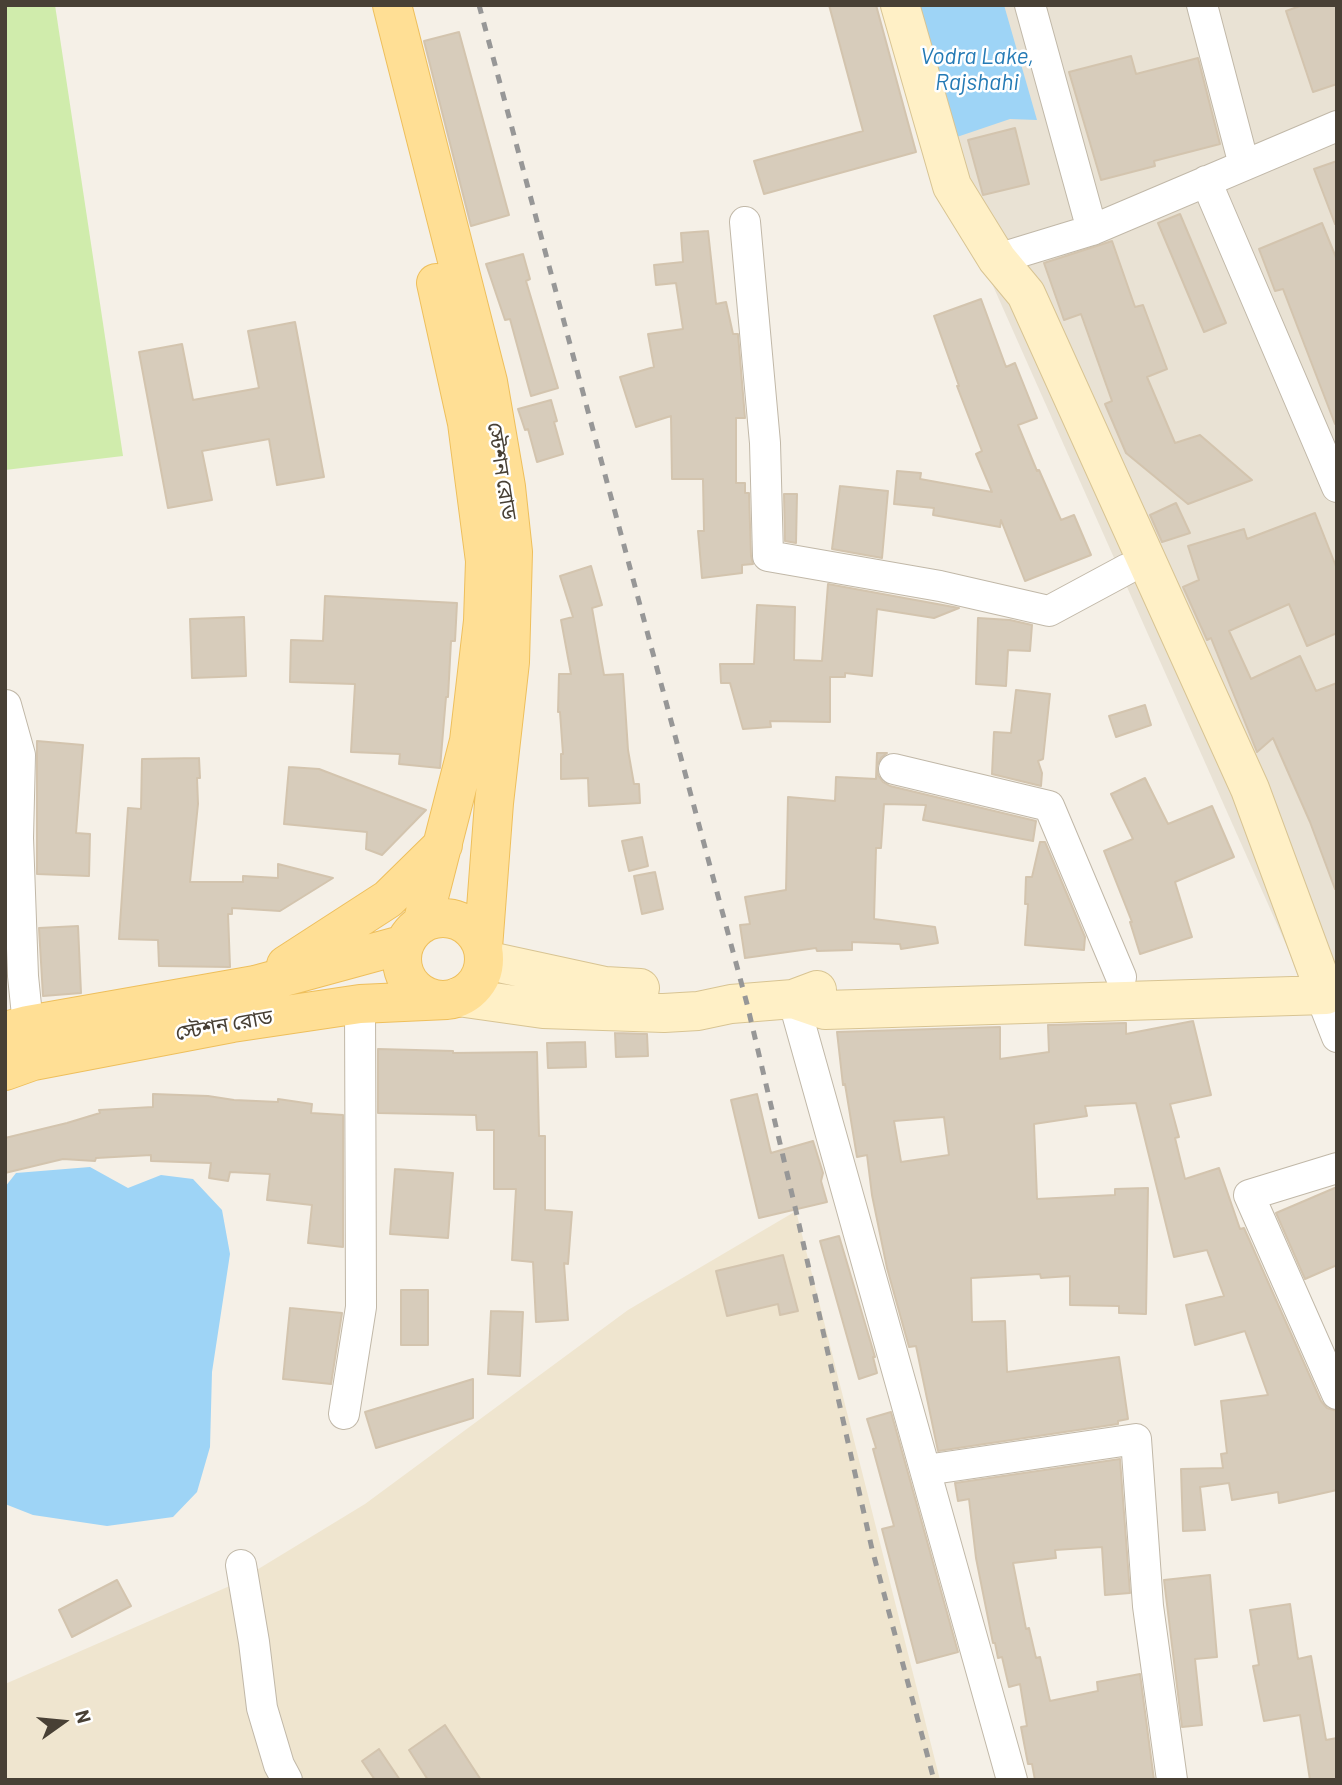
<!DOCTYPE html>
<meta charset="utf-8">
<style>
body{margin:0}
#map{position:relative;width:1342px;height:1785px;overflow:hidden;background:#f5f0e7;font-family:Barlow,sans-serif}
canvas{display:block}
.frame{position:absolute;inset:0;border:7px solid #484035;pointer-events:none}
.north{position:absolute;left:28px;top:1687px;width:70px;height:70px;-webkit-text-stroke:5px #fff;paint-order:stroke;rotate:75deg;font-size:19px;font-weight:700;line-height:28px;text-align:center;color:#484035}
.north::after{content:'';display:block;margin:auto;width:24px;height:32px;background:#484035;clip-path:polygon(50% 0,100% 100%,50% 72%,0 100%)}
</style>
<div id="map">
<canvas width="1342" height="1785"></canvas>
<div class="frame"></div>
<div class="north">N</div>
</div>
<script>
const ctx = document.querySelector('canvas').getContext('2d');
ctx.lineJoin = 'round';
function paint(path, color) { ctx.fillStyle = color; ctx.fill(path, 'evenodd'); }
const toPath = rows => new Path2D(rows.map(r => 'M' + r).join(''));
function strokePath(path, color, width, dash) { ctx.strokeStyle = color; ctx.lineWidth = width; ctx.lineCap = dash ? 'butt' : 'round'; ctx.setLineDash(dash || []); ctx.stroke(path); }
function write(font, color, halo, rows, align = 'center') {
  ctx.font = font + ' Barlow,"Noto Sans Bengali",sans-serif'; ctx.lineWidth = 5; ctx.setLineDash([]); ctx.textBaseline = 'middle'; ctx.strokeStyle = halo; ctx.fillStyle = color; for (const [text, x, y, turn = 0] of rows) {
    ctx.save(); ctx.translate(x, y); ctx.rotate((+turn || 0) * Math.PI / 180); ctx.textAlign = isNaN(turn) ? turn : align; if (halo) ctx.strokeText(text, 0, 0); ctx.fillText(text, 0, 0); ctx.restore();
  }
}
const residential = toPath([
 [902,5,1337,5,1337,1046,1300,976,990,279]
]);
const education = toPath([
 [796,1211,940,1780,5,1780,5,1684,232,1585,365,1504,628,1310]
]);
const green = toPath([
 [5,5,55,5,123,456,5,470]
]);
const water = toPath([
 [915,5,1004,5,1037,120,1010,119,951,139],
 [90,1167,128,1188,161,1175,193,1179,222,1210,230,1254,212,1372,210,1447,197,1492,173,1517,107,1526,33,1515,5,1504,5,1187,16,1173]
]);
const building = toPath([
 [829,5,876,5,916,152,764,194,754,161,863,131,829,5],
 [1303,5,1337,5,1337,84,1313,92,1286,11,1303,5],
 [459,32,509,215,471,226,424,41,459,32],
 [1131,56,1136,74,1198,58,1220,144,1154,161,1155,166,1101,180,1069,72,1131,56],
 [1015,128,1029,184,983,195,968,140,1015,128],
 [1337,161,1337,223,1335,224,1314,169,1337,161],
 [1180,214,1226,323,1204,332,1158,223,1180,214],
 [1322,223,1337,260,1337,424,1335,424,1283,289,1275,291,1259,249,1322,223],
 [708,231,716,304,726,302,733,334,738,334,745,418,736,418,736,483,745,483,745,493,749,493,751,556,753,564,742,565,742,573,702,578,698,531,704,531,703,479,672,479,671,416,636,427,620,377,654,367,648,334,683,329,676,283,656,285,654,265,683,262,681,233,708,231],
 [1112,241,1135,307,1143,305,1167,369,1147,377,1175,443,1200,435,1252,480,1188,504,1126,453,1105,404,1112,401,1081,314,1064,320,1044,263,1112,241],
 [523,254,530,279,526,281,558,388,531,396,510,319,505,320,486,264,523,254],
 [981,299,1006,367,1015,363,1037,418,1018,425,1037,471,1039,470,1061,520,1074,515,1091,555,1025,581,1001,520,1000,527,933,515,934,508,894,504,897,471,921,473,920,479,992,492,976,454,982,451,957,386,959,386,934,316,981,299],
 [295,322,324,477,277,485,269,439,202,451,212,500,168,508,139,352,182,344,193,400,259,388,248,331,295,322],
 [551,400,557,421,554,422,563,454,537,462,528,429,525,430,518,409,551,400],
 [840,486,888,491,882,558,832,549,840,486],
 [784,494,797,494,796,543,785,541,784,494],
 [1176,503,1190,533,1162,542,1150,515,1176,503],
 [1315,513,1337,569,1337,633,1307,646,1289,604,1229,631,1251,679,1300,656,1316,691,1337,683,1337,888,1335,889,1310,822,1273,738,1257,752,1211,638,1207,640,1183,587,1199,580,1188,546,1244,529,1247,539,1315,513],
 [591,566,602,605,592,608,604,675,623,674,628,750,634,784,639,784,640,803,589,806,588,778,561,779,561,754,563,754,560,712,558,712,559,674,571,674,561,620,573,617,560,576,591,566],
 [828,584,959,608,934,618,877,609,872,676,845,673,845,677,830,677,830,722,770,721,771,727,743,729,730,683,721,683,720,664,754,664,757,605,795,607,794,660,822,661,828,584],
 [325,596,457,603,455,641,451,641,448,697,446,697,440,768,399,764,400,754,351,752,355,684,290,682,291,640,323,641,325,596],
 [244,617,246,676,192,678,190,619,244,617],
 [978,618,1010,620,1032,625,1030,651,1008,650,1006,686,976,684,978,618],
 [1016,690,1050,694,1043,759,1038,761,1042,773,1041,786,992,774,994,732,1011,733,1016,690],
 [1145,705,1151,725,1116,737,1109,716,1145,705],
 [37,741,83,745,76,833,90,834,89,876,37,874,37,741],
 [877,753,887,753,881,758,877,766,878,775,883,782,890,786,1036,821,1033,841,923,820,926,805,884,804,881,848,876,848,874,919,935,927,938,943,901,949,900,944,852,942,852,950,817,951,816,948,745,958,740,925,750,924,745,897,786,890,788,797,835,801,836,777,876,779,877,753],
 [199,758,200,778,197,778,198,804,190,882,243,882,243,876,278,878,278,864,333,878,280,911,232,908,232,914,228,914,230,967,159,966,158,940,119,939,128,808,141,809,142,759,199,758],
 [289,767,319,769,426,810,382,855,366,849,367,832,284,824,289,767],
 [1145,778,1168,824,1212,806,1234,857,1175,882,1192,937,1140,954,1130,922,1132,922,1104,851,1133,839,1111,794,1145,778],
 [642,837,648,866,629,871,622,841,642,837],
 [1040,842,1045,842,1085,937,1084,950,1025,945,1028,904,1025,904,1026,877,1032,877,1040,842],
 [655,872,663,909,642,914,634,876,655,872],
 [78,926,81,993,43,996,39,928,78,926],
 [1193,1021,1211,1095,1170,1104,1179,1137,1175,1138,1185,1179,1219,1168,1240,1229,1244,1228,1321,1401,1327,1408,1337,1411,1337,1490,1279,1503,1278,1492,1232,1500,1229,1483,1200,1487,1205,1530,1183,1531,1181,1469,1223,1468,1221,1454,1227,1453,1221,1401,1268,1395,1245,1331,1195,1345,1186,1305,1224,1296,1207,1250,1174,1257,1136,1103,1085,1106,1087,1116,1034,1124,1037,1199,1115,1195,1115,1189,1148,1188,1146,1314,1119,1313,1119,1306,1070,1305,1070,1276,1041,1278,1040,1274,971,1278,972,1322,1005,1321,1007,1372,1119,1357,1128,1419,1118,1421,1118,1424,938,1451,916,1346,909,1347,887,1268,872,1195,867,1155,857,1157,845,1084,843,1085,837,1032,1000,1027,1000,1059,1049,1052,1048,1025,1126,1023,1126,1034,1193,1021],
 [944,1117,949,1155,901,1162,894,1121,944,1117],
 [615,1033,647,1034,648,1056,616,1057,615,1033],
 [585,1042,586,1067,548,1068,547,1043,585,1042],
 [378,1049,453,1051,453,1053,537,1052,539,1136,545,1136,545,1210,572,1212,568,1264,564,1263,568,1320,536,1322,533,1262,512,1260,516,1189,494,1189,494,1130,477,1130,476,1115,378,1113,378,1049],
 [153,1094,208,1096,234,1100,278,1102,278,1099,312,1104,311,1113,343,1115,343,1247,308,1243,312,1205,267,1200,270,1174,230,1172,228,1181,209,1178,211,1163,151,1161,151,1155,96,1158,95,1161,63,1159,5,1173,5,1138,67,1123,100,1113,99,1110,153,1107,153,1094],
 [757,1094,771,1153,813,1141,823,1173,821,1181,827,1202,759,1218,731,1100,757,1094],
 [395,1169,453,1173,448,1238,390,1234,395,1169],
 [1337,1187,1337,1265,1305,1279,1276,1213,1337,1187],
 [839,1236,875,1357,873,1357,877,1373,859,1379,820,1241,839,1236],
 [783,1255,798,1311,780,1315,778,1304,727,1316,716,1271,783,1255],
 [401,1290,428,1290,428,1345,401,1345,401,1290],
 [290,1308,342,1313,331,1384,283,1379,290,1308],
 [491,1311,523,1312,520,1376,488,1374,491,1311],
 [473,1379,473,1418,376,1448,365,1412,473,1379],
 [891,1412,958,1652,917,1663,882,1529,894,1526,873,1449,876,1448,867,1419,891,1412],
 [1120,1459,1130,1593,1105,1595,1102,1547,1055,1550,1056,1558,1013,1563,1026,1629,1029,1628,1036,1658,1040,1657,1050,1701,1098,1691,1097,1682,1140,1674,1154,1780,1035,1780,1032,1764,1028,1764,1021,1727,1027,1726,1020,1684,1009,1687,1002,1657,998,1658,995,1643,993,1643,976,1558,969,1499,958,1501,955,1483,1120,1459],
 [1210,1575,1217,1657,1195,1659,1202,1725,1182,1727,1164,1580,1210,1575],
 [117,1580,131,1606,72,1637,59,1610,117,1580],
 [1290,1604,1298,1659,1311,1656,1326,1740,1337,1738,1337,1780,1310,1780,1300,1715,1264,1721,1253,1666,1259,1665,1250,1610,1290,1604],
 [445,1725,481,1780,428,1780,409,1750,445,1725],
 [379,1749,400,1780,375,1780,362,1761,379,1749]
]);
const street = toPath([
 [1030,5,1092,230],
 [1202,5,1244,165],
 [1206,181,1337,487],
 [745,222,765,443,768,556,940,586,1049,611,1127,569],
 [997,259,1092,230,1337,126],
 [6,705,20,755,18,838,23,976,30,1045],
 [894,769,1049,806,1121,977],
 [1326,995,1326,1009,1337,1037],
 [793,999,1012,1780],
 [1337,1168,1249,1195,1337,1394],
 [344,1414,361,1307,360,1004],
 [926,1470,1136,1439,1148,1606,1172,1780],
 [241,1565,254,1642,262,1708,279,1765,287,1780]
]);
const secondary = toPath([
 [485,960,605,986,640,988],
 [458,997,543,1009,664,1013,698,1011,731,1004,793,999,817,990],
 [793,999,825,1010,1326,995,1250,789,1026,294,997,259,952,186,900,5]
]);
const primary = toPath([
 [392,5,488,382,506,487,513,552,510,662,494,803,483,948],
 '402 959a41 41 0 1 1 82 0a41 41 0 1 1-82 0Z',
 [422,924,469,741,483,621,485,561,467,423,436,283],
 [286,965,388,899,443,845],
 [5,1031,28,1025,255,985,405,944],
 [5,1071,33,1061,232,1023,360,1004,447,1000]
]);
const rail = toPath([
 [479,5,747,1004,796,1211,872,1549,934,1780]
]);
const streetNames = [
 ["স্টেশন রোড",502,471,81],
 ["স্টেশন রোড",224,1025,-10]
];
const waterNames = [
 ["Vodra Lake,",977,56],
 ["Rajshahi",977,82]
];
paint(residential, '#e9e2d4');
paint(education, '#efe5cf');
paint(green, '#d0ecac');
paint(water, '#9ed4f6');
paint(building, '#d7ccbb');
strokePath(building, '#d3c4ae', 2);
strokePath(street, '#c1b8a8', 32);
strokePath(secondary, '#d8c493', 40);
strokePath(primary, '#eebf5c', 40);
strokePath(street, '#fff', 30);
strokePath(secondary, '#fff0c6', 38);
strokePath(primary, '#ffdf95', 38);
strokePath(rail, '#979797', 5, [9, 9]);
write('21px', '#484035', '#fff', streetNames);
write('italic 23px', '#247ab5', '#fff', waterNames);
</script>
